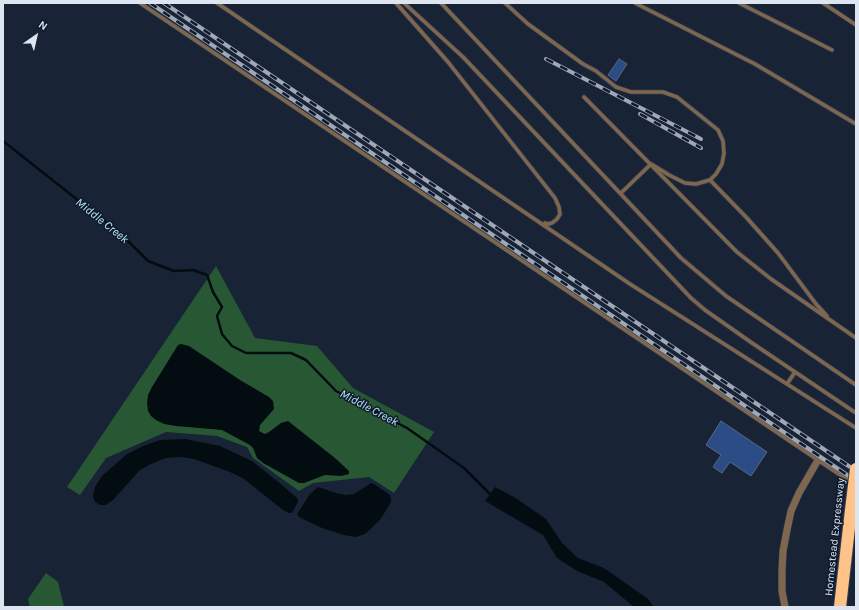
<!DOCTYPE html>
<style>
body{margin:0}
#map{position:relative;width:859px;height:610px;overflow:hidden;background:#182336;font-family:Karla,sans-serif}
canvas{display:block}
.frame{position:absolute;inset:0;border:4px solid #dde5f1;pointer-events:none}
.north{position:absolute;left:16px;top:16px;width:40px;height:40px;-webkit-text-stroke:3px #0f1a2c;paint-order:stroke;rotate:34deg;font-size:11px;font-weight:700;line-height:16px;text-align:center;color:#dde5f1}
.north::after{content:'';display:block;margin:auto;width:14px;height:18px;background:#dde5f1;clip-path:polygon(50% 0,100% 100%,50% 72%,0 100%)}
</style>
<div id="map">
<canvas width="859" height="610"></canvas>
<div class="frame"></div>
<div class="north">N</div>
</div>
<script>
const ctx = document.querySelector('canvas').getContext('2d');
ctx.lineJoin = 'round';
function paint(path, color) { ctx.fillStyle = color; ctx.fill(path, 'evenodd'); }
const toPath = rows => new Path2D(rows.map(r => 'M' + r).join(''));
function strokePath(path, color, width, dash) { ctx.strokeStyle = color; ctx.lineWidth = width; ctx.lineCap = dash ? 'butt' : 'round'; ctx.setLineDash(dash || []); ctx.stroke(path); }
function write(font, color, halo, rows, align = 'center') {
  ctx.font = font + ' Karla,sans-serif'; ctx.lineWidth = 3; ctx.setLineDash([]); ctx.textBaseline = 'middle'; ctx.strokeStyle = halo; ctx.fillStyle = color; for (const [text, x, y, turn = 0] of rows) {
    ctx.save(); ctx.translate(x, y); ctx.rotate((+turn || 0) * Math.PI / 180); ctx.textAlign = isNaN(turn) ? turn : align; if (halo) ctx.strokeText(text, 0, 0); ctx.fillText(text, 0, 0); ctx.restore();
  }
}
const green = toPath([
 [216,266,255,338,317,346,353,388,434,432,394,493,369,477,313,483,299,491,253,458,247,447,217,436,166,432,106,458,80,495,67,487],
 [46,573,58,582,64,607,30,607,28,599]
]);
const water = toPath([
 [181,344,189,346,240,380,269,397,273,401,274,409,260,425,259,431,265,434,269,432,281,423,288,421,335,458,349,471,349,474,341,476,325,475,304,483,299,483,263,463,257,458,253,448,250,445,222,430,176,426,164,424,156,420,151,416,148,411,147,403,148,395,152,387,173,353,178,345],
 [185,439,220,446,252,461,282,485,298,499,298,502,292,513,289,513,283,510,244,479,230,472,194,459,181,457,166,458,151,464,140,470,114,499,106,505,100,505,95,502,93,496,95,487,102,476,127,454,143,446,160,440],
 [371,483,374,484,390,495,391,498,391,502,380,520,365,534,356,537,344,535,322,528,305,520,299,517,297,514,310,494,318,487,336,493,346,495,354,494],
 [495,487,514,497,546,519,562,543,578,558,604,568,648,599,654,607,634,607,604,582,577,571,557,558,543,535,485,501]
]);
const stream = toPath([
 [3,141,122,235,148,261,174,271,193,270,207,275,213,292,222,307,217,316,222,334,232,346,246,353,291,353,306,360,336,391,407,428,464,468,492,496]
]);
const building = toPath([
 [619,59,627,64,616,81,608,75,619,59],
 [721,421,767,452,751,476,730,462,722,473,713,467,721,455,706,445,721,421]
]);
const lane = toPath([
 [140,3,852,483],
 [217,3,630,284,856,428],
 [396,3,448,62,555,198,559,207,560,214,557,219,552,223,548,224,545,223],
 [404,3,463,57,691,298,705,310,752,343,856,413],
 [441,3,681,258,726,296,856,385],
 [505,3,528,24,583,64,596,71,616,87,631,92,663,92,677,97,718,130,723,141,724,153,722,164,716,174,710,180,696,184,685,183,669,175,651,164],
 [635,3,755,64,856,124],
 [739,3,832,50],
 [823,3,856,25],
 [584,97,737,252,771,279,856,338],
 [710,180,746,217,778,253,816,304,827,316],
 [621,193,651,164],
 [787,384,795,372]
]);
const street = toPath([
 [785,607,782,591,782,571,783,551,787,530,791,511,799,493,818,460]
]);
const highway = toPath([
 [840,607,851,510]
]);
const rail = toPath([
 [150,3,856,481],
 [164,3,856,471],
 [546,59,701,139],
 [640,114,701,148]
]);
const highwayBridge = toPath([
 [851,510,856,469]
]);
const streetNames = [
 ["Homestead Expressway",835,537,-84]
];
const waterNames = [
 ["Middle Creek",102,221,39],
 ["Middle Creek",369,408,28]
];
paint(green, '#275833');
paint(water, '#030d11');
strokePath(stream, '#030d11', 2.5);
paint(building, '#2b4c84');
strokePath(building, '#5a677d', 1);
strokePath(lane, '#343e50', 5);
strokePath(street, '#343e50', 8);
strokePath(highway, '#343e50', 14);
strokePath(lane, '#7e664f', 3.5);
strokePath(street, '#7e664f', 7);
strokePath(highway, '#ffc288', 12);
strokePath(rail, '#9fa8b6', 4);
strokePath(rail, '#0f1a2c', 2.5, [8]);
strokePath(highwayBridge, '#343e50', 14, []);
strokePath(highwayBridge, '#ffc288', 12);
write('11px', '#dde5f1', '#0f1a2c', streetNames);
write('italic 12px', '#b9e7f8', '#0f1a2c', waterNames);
</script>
